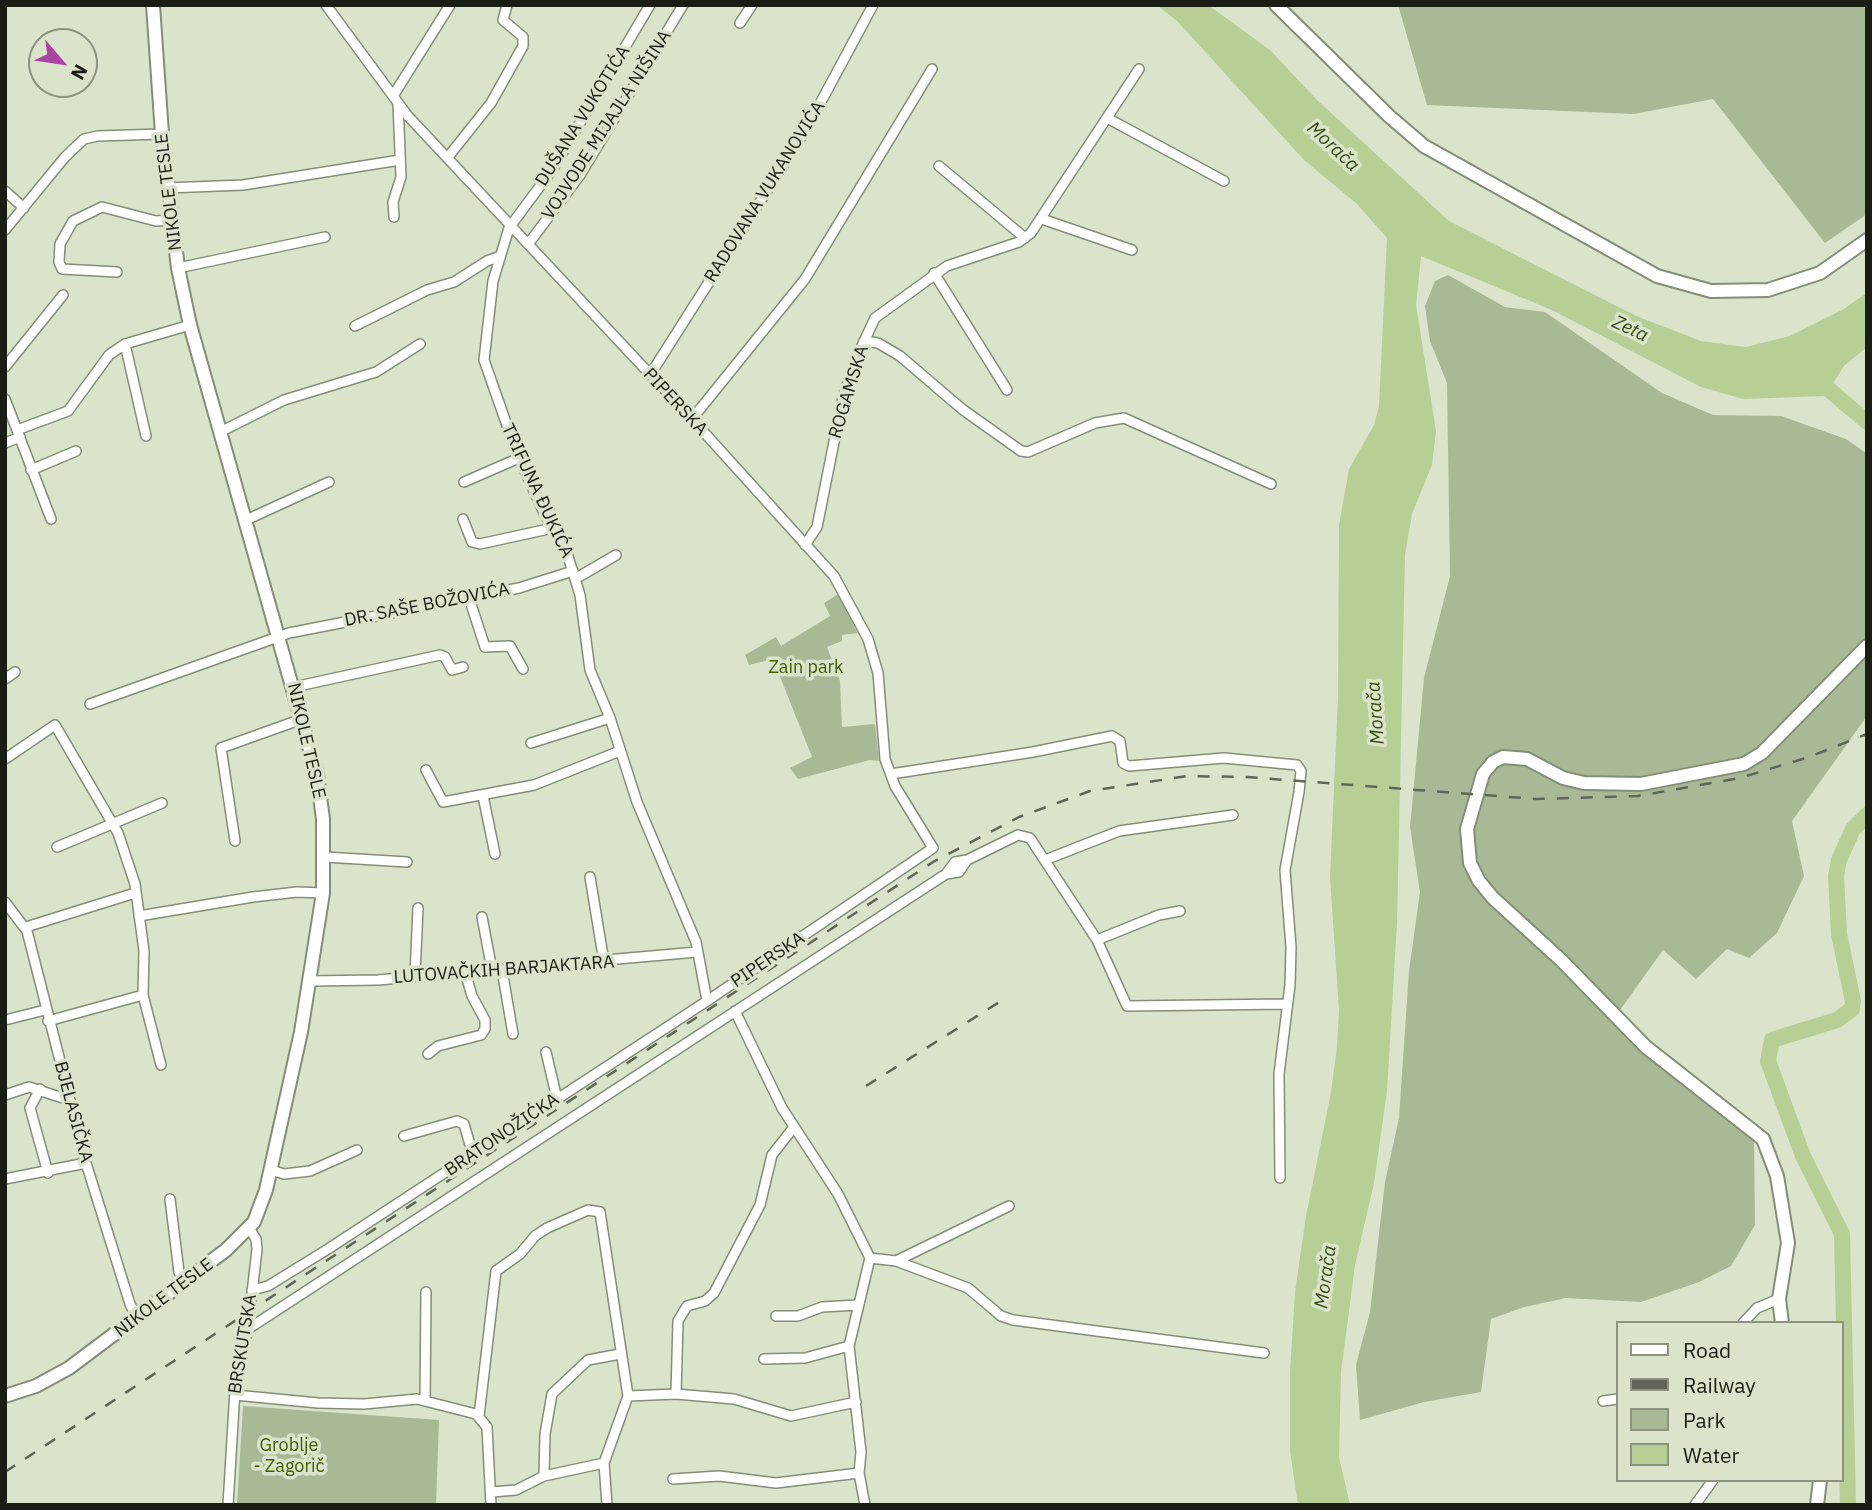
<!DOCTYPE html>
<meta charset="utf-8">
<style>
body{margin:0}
#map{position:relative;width:1872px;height:1510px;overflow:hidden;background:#d9e4ca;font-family:"IBM Plex Sans",sans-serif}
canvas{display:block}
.frame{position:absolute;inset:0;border:7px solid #191d14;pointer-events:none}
.legend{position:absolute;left:1616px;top:1321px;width:228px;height:161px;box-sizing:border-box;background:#d9e4ca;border:2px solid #8c9481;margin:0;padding:9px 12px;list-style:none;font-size:21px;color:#191d14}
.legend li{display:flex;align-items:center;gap:14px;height:35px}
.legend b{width:35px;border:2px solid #8c9481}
.north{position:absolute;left:28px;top:28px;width:70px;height:70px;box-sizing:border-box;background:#d9e4ca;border:2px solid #8c9481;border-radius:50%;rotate:119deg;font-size:19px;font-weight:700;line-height:28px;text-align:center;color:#191d14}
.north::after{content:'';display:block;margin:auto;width:24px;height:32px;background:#ac44a6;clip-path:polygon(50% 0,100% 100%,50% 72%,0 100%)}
</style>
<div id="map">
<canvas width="1872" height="1510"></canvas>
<div class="frame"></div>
<ul class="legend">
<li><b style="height:9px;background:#fff"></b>Road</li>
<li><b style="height:9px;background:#606657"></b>Railway</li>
<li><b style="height:19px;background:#aab995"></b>Park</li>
<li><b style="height:19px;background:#b7cf95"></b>Water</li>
</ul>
<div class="north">N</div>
</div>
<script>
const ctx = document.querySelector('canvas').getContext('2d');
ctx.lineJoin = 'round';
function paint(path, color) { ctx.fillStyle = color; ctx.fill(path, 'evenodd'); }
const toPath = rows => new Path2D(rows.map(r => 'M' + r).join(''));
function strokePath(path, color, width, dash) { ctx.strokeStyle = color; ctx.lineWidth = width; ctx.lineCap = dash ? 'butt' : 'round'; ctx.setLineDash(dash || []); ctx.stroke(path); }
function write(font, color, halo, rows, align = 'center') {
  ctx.font = font + ' "IBM Plex Sans",sans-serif'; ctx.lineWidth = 7; ctx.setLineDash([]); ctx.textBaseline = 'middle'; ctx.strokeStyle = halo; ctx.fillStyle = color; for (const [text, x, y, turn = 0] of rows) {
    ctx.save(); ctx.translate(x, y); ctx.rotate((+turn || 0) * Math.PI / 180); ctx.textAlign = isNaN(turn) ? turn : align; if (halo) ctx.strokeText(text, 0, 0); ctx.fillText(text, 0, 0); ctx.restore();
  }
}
const green = toPath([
 [1398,5,1867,5,1867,214,1825,243,1713,99,1634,114,1427,105],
 [1448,275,1505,307,1545,312,1662,393,1713,415,1781,416,1846,439,1866,453,1867,716,1792,821,1804,876,1777,933,1749,958,1727,949,1696,979,1663,950,1613,1020,1754,1138,1755,1225,1731,1266,1699,1282,1641,1302,1566,1298,1524,1307,1491,1319,1481,1392,1424,1402,1360,1420,1356,1365,1370,1312,1385,1182,1399,1118,1409,971,1420,892,1410,827,1424,678,1450,576,1447,383,1430,341,1425,306,1435,281],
 [840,593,857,633,842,635,842,641,827,647,840,681,842,727,875,724,879,761,870,760,798,779,790,768,812,757,773,659,749,665,745,655,776,637,781,646,830,616,824,603],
 [243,1406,439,1420,436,1505,237,1505]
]);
const water = toPath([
 [1157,5,1208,5,1270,50,1317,100,1449,221,1636,316,1701,341,1746,347,1790,336,1842,310,1867,293,1867,347,1844,366,1825,396,1743,399,1701,387,1552,310,1421,256,1416,305,1436,431,1432,465,1412,514,1405,555,1397,923,1387,1091,1374,1183,1355,1265,1341,1372,1339,1457,1350,1505,1298,1505,1290,1451,1290,1372,1295,1292,1306,1216,1331,1092,1337,1047,1339,1010,1330,877,1338,698,1339,525,1349,469,1374,425,1379,406,1387,238,1357,204,1304,160,1178,22]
]);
const river = toPath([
 [1813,376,1867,422],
 [1848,1505,1842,1234,1803,1156,1768,1061,1772,1040,1837,1020,1852,1009,1853,1001,1839,934,1836,876,1839,860,1853,829,1867,815]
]);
const street = toPath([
 [326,5,407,115,692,419,834,576,868,639,878,673,885,759,895,786,933,848,707,1001],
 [740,23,752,5],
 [393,96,450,5],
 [1109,119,1224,181],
 [448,157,491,103,523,46,523,37,503,20,507,5],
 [939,166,1025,238],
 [167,188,243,185,400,160],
 [5,191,24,208],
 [394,217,393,202,401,177,398,103],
 [1042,219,1132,250],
 [5,230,65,157,84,139,98,136,162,134],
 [529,243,580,175,683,5],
 [178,268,325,237],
 [117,272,62,269,59,262,60,244,73,221,102,207,156,221,171,220],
 [934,273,1007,390],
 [355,326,427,290,454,282,487,261,498,257],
 [864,341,878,343,900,356,962,409,1021,451,1028,452,1095,423,1124,418,1271,484],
 [125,344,146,436],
 [5,367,63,295],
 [650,375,808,126,873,5],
 [5,399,51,519],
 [692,419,805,279,932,69],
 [17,430,68,411,109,355,125,344,190,325],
 [222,431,284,400,376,372,420,344],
 [5,443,20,437],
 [31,470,76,451],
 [464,482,519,458],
 [463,519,472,542,480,544,553,528],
 [246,520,329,482],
 [805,545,817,527,843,397,854,363,875,318,947,266,1019,242,1031,233,1139,69],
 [575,579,616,555],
 [469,598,485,647,510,646,523,669],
 [5,679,15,672],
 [294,687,440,655,445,657,452,670,463,667],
 [90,704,289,633,519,588,573,571],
 [531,743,610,718],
 [5,759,55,725,118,833,135,884,144,951,143,995,161,1065],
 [426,770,443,802,534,785,620,751],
 [891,774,1033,752,1112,736,1120,741,1123,763,1129,766,1224,758,1297,765,1301,771,1299,792,1285,870,1291,947,1290,985,1279,1074,1280,1178],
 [483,796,495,854],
 [235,841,221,748,302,719],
 [57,847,162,803],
 [325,857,407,862],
 [1045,860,1119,831,1233,815],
 [946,874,955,862,967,860],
 [590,877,604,962],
 [5,902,27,931,86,1163,130,1304,137,1319],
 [139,916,253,897,297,892,323,893],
 [482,917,492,970],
 [26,927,135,893],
 [1097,940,1159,915,1180,911],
 [502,970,513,1034],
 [415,975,418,908],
 [310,981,378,980,697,952],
 [735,1011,782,1108,838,1194,870,1258,849,1346,861,1452,859,1473,865,1505],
 [5,1020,45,1010],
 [48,1021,143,995],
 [546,1052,557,1099],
 [428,1054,438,1046,481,1035,485,1029,485,1020,472,996,465,972],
 [40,1089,30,1108,48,1173],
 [5,1095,29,1087,69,1100],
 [404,1136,457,1121,464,1124,473,1155],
 [271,1170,284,1174,310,1171,357,1150],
 [5,1179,86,1163],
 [170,1199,179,1272,184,1282],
 [870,1258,896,1261,968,1288,1001,1316,1013,1320,1264,1353],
 [896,1261,1009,1206],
 [252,1290,268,1286,328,1249,707,1001,696,942,637,802,610,718,590,670,580,595,566,550,545,515,516,451,484,360,493,281,509,228,552,170,650,5],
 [776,1316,798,1316,822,1307,857,1305],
 [1743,1323,1757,1308,1779,1299],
 [248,1329,946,874,959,872,967,860,1018,835,1030,838,1097,940,1127,1006,1286,1004],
 [764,1359,805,1358,849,1346],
 [676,1394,678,1321,687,1306,705,1301,714,1293,760,1205,772,1155,794,1127],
 [235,1395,318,1403,364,1404,417,1399,476,1414,487,1427,491,1505],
 [628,1396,676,1394,734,1399,791,1416,856,1402],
 [425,1401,426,1292],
 [1603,1401,1618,1399],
 [479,1416,496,1271,520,1254,535,1236,547,1228,588,1210,600,1212,628,1396,604,1463,607,1505],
 [544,1476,545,1434,552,1394,588,1360,620,1354],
 [673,1479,719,1476,776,1483,859,1473],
 [492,1492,516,1490,544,1476,604,1463],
 [228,1505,236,1373,248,1329,257,1249,256,1239,249,1228],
 [1695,1505,1713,1480]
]);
const secondary = toPath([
 [1276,5,1389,116,1424,146,1657,276,1711,291,1768,290,1820,273,1867,240],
 [1782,1323,1779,1299,1788,1243,1777,1176,1763,1139,1646,1047,1561,960,1493,898,1479,881,1470,863,1467,829,1483,774,1493,762,1503,757,1527,759,1563,778,1584,783,1641,784,1744,764,1762,753,1867,646],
 [5,1396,36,1386,69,1368,226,1250,254,1222,266,1190,301,1032,323,893,323,819,317,775,190,325,178,268,162,134,153,5],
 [1817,1505,1820,1480]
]);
const rail = toPath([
 [866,1086,1001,1001],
 [5,1472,933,862,1019,817,1090,791,1187,776,1247,777,1536,799,1638,796,1740,778,1809,757,1867,734]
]);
const streetNames = [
 ["DUŠANA VUKOTIĆA",583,116,-58],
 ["VOJVODE MIJAJLA NIŠINA",607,125,-57],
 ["NIKOLE TESLE",169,192,-97],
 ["RADOVANA VUKANOVIĆA",765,192,-58],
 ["ROGAMSKA",849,392,-73],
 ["PIPERSKA",675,402,47],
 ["TRIFUNA ĐUKIĆA",537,491,65],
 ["DR. SAŠE BOŽOVIĆA",427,605,-11],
 ["NIKOLE TESLE",306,741,77],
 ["PIPERSKA",768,960,-34],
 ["LUTOVAČKIH BARJAKTARA",504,970,-4],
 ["BJELASIČKA",73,1112,75],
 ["BRATONOŽIĆKA",502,1135,-34],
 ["NIKOLE TESLE",164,1298,-37],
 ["BRSKUTSKA",243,1344,-81]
];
const parkNames = [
 ["Zain park",806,668],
 ["Groblje",289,1446],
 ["- Zagorič",289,1467]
];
const waterNames = [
 ["Morača",1333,147,43],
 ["Zeta",1630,329,25],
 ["Morača",1376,713,-94],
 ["Morača",1326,1277,-82]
];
paint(green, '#aab995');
paint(water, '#b7cf95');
strokePath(river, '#b7cf95', 16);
strokePath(street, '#838e76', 12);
strokePath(secondary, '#838e76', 16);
strokePath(street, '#fff', 9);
strokePath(secondary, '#fff', 12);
strokePath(rail, '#606657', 2.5, [12, 12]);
write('18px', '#191d14', '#d9e4ca', streetNames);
write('18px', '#445e05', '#d9e4ca', parkNames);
write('italic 19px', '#384d0f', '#d9e4ca', waterNames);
</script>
